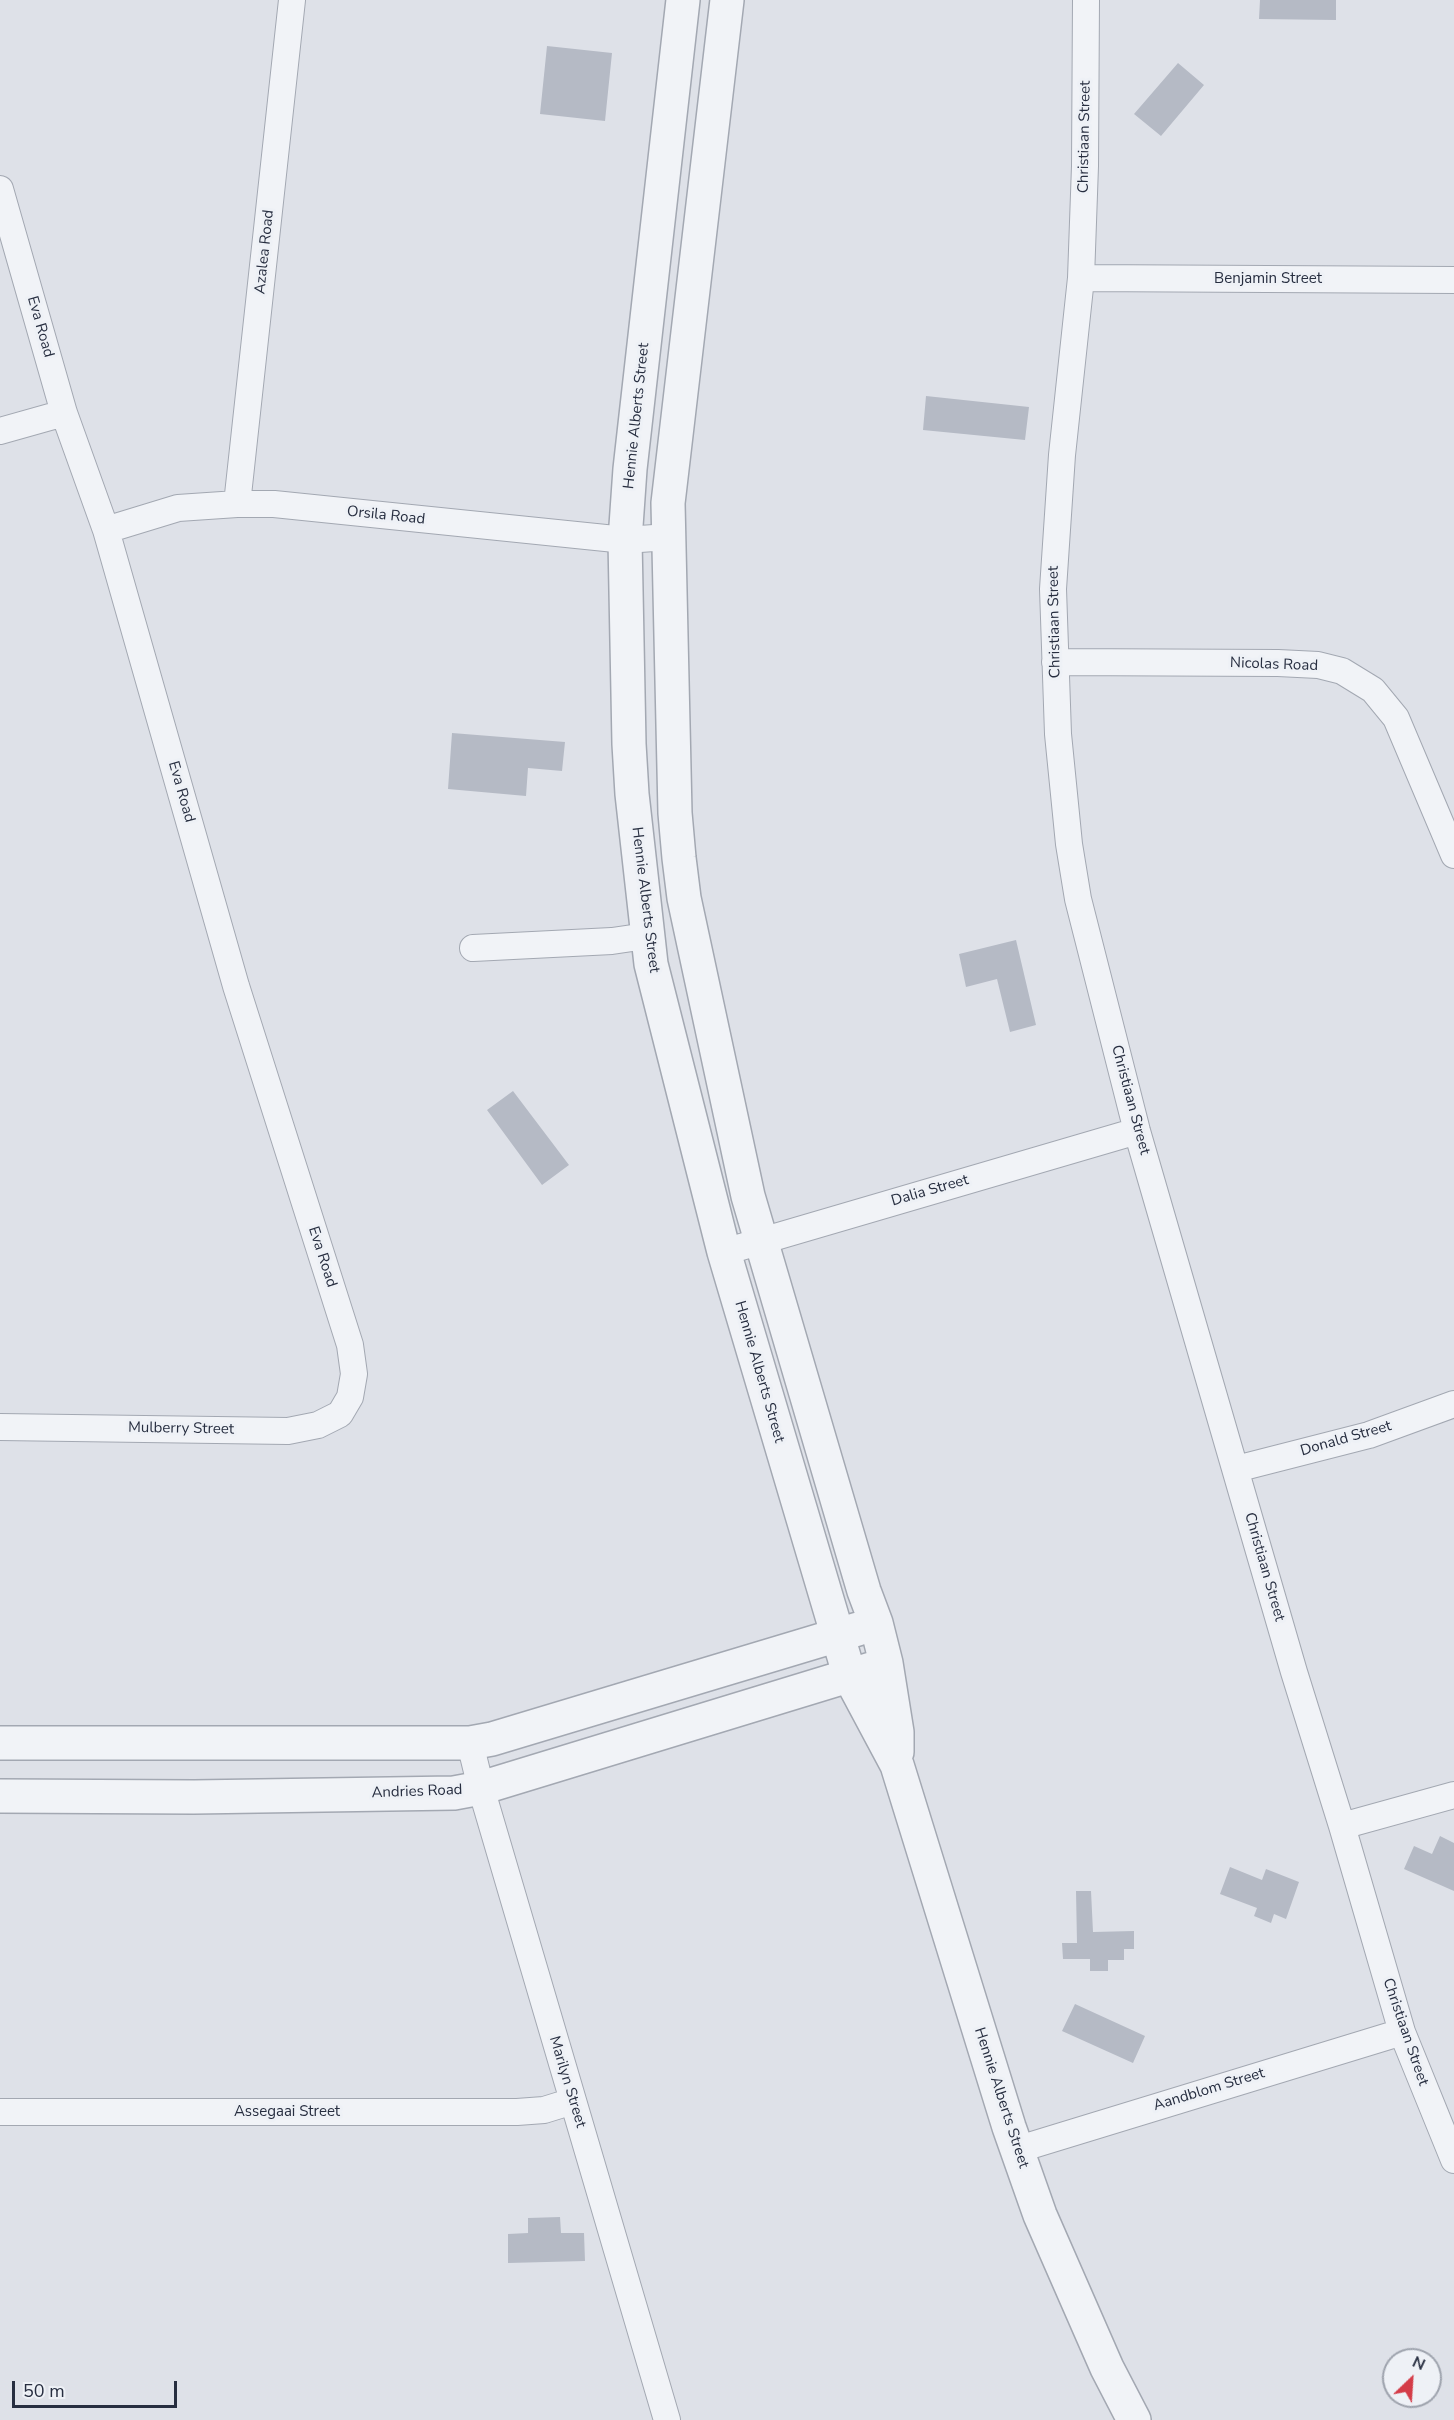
<!DOCTYPE html>
<style>
body{margin:0}
#map{position:relative;width:1454px;height:2420px;overflow:hidden;background:#dee1e8;font-family:"Nunito Sans",sans-serif}
canvas{display:block}
.north{position:absolute;left:1382px;top:2348px;width:60px;height:60px;box-sizing:border-box;background:#eef1f6;border:2px solid #9ea3ad;border-radius:50%;rotate:25deg;font-size:16px;font-weight:700;line-height:24px;text-align:center;color:#272e40}
.north::after{content:'';display:block;margin:auto;width:21px;height:27px;background:#d43c48;clip-path:polygon(50% 0,100% 100%,50% 72%,0 100%)}
.scale{position:absolute;left:12px;top:2381px;width:165px;height:27px;box-sizing:border-box;border:3px solid #272e40;border-top:0;padding-left:8px;font-size:18px;line-height:21px;white-space:nowrap;color:#272e40;-webkit-text-stroke:4px #eef1f6;paint-order:stroke}
</style>
<div id="map">
<canvas width="1454" height="2420"></canvas>
<div class="north">N</div>
<div class="scale">50 m</div>
</div>
<script>
const ctx = document.querySelector('canvas').getContext('2d');
ctx.lineJoin = 'round';
function paint(path, color) { ctx.fillStyle = color; ctx.fill(path, 'evenodd'); }
const toPath = rows => new Path2D(rows.map(r => 'M' + r).join(''));
function strokePath(path, color, width, dash) { ctx.strokeStyle = color; ctx.lineWidth = width; ctx.lineCap = dash ? 'butt' : 'round'; ctx.setLineDash(dash || []); ctx.stroke(path); }
function write(font, color, halo, rows, align = 'center') {
  ctx.font = font + ' "Nunito Sans",sans-serif'; ctx.lineWidth = 6; ctx.setLineDash([]); ctx.textBaseline = 'middle'; ctx.strokeStyle = halo; ctx.fillStyle = color; for (const [text, x, y, turn = 0] of rows) {
    ctx.save(); ctx.translate(x, y); ctx.rotate((+turn || 0) * Math.PI / 180); ctx.textAlign = isNaN(turn) ? turn : align; if (halo) ctx.strokeText(text, 0, 0); ctx.fillText(text, 0, 0); ctx.restore();
  }
}
const building = toPath([
 [1260,0,1336,0,1336,20,1259,19],
 [547,46,612,53,605,121,540,114],
 [1178,63,1204,85,1161,136,1134,114],
 [926,396,1029,407,1025,440,923,430],
 [452,733,565,742,562,771,528,768,526,796,448,789],
 [1016,940,1036,1025,1010,1032,997,979,966,987,959,954],
 [513,1091,569,1165,542,1185,487,1110],
 [1440,1836,1454,1843,1454,1891,1404,1869,1414,1846,1432,1854],
 [1230,1867,1262,1880,1266,1869,1299,1882,1286,1919,1274,1914,1271,1923,1254,1916,1257,1908,1220,1894],
 [1076,1891,1091,1891,1093,1932,1134,1931,1134,1949,1124,1949,1124,1960,1108,1960,1108,1971,1090,1971,1090,1959,1063,1959,1062,1943,1077,1943],
 [1075,2004,1145,2036,1133,2063,1062,2031],
 [560,2217,561,2233,584,2233,585,2261,508,2263,508,2234,528,2233,528,2218]
]);
const minor = toPath([
 [1086,0,1085,166,1081,278,1062,455,1053,589,1058,734,1069,844,1078,899,1137,1131,1294,1672,1342,1826,1402,2032,1454,2160],
 [0,189,64,413,106,530,236,986,350,1345,354,1374,350,1397,340,1414,318,1425,288,1431,0,1427],
 [1081,278,1454,280],
 [0,431,64,413],
 [237,504,292,0],
 [106,530,178,508,237,504,274,504,625,540,669,537],
 [1055,662,1278,663,1318,665,1342,671,1373,690,1396,718,1454,855],
 [473,948,612,941,646,936],
 [724,1252,1137,1131],
 [1236,1469,1369,1435,1454,1404],
 [470,1743,481,1788,667,2420],
 [1342,1826,1454,1795],
 [0,2112,517,2112,544,2110,573,2101],
 [1016,2150,1402,2032]
]);
const tertiary = toPath([
 [683,0,630,469,625,540,629,744,632,794,651,964,724,1252,850,1677,897,1765,1009,2127,1040,2215,1107,2368,1134,2420],
 [727,0,668,503,675,813,679,858,684,898,748,1196,864,1591,876,1623,886,1663,897,1732,897,1752],
 [0,1743,470,1743,492,1739,858,1629],
 [0,1796,194,1797,454,1793,481,1788,871,1669]
]);
const streetNames = [
 ["Christiaan Street",1085,137,-89],
 ["Azalea Road",265,252,-84],
 ["Benjamin Street",1268,279],
 ["Eva Road",40,327,74],
 ["Hennie Alberts Street",637,416,-84],
 ["Orsila Road",386,516,6],
 ["Christiaan Street",1055,622,-91],
 ["Nicolas Road",1274,665,2],
 ["Eva Road",181,792,74],
 ["Hennie Alberts Street",645,900,83],
 ["Christiaan Street",1130,1100,75],
 ["Dalia Street",930,1191,-16],
 ["Eva Road",322,1257,72],
 ["Hennie Alberts Street",759,1372,74],
 ["Mulberry Street",181,1429,1],
 ["Donald Street",1346,1439,-16],
 ["Christiaan Street",1264,1567,74],
 ["Andries Road",417,1792,-2],
 ["Christiaan Street",1405,2032,71],
 ["Marilyn Street",567,2082,73],
 ["Aandblom Street",1209,2090,-17],
 ["Hennie Alberts Street",1001,2098,72],
 ["Assegaai Street",287,2112]
];
paint(building, '#b5bac5');
strokePath(minor, '#a3a8b2', 28);
strokePath(tertiary, '#a3a8b2', 36);
strokePath(minor, '#f1f3f7', 26);
strokePath(tertiary, '#f1f3f7', 33);
write('15px', '#272e40', '#eef1f6', streetNames);
</script>
